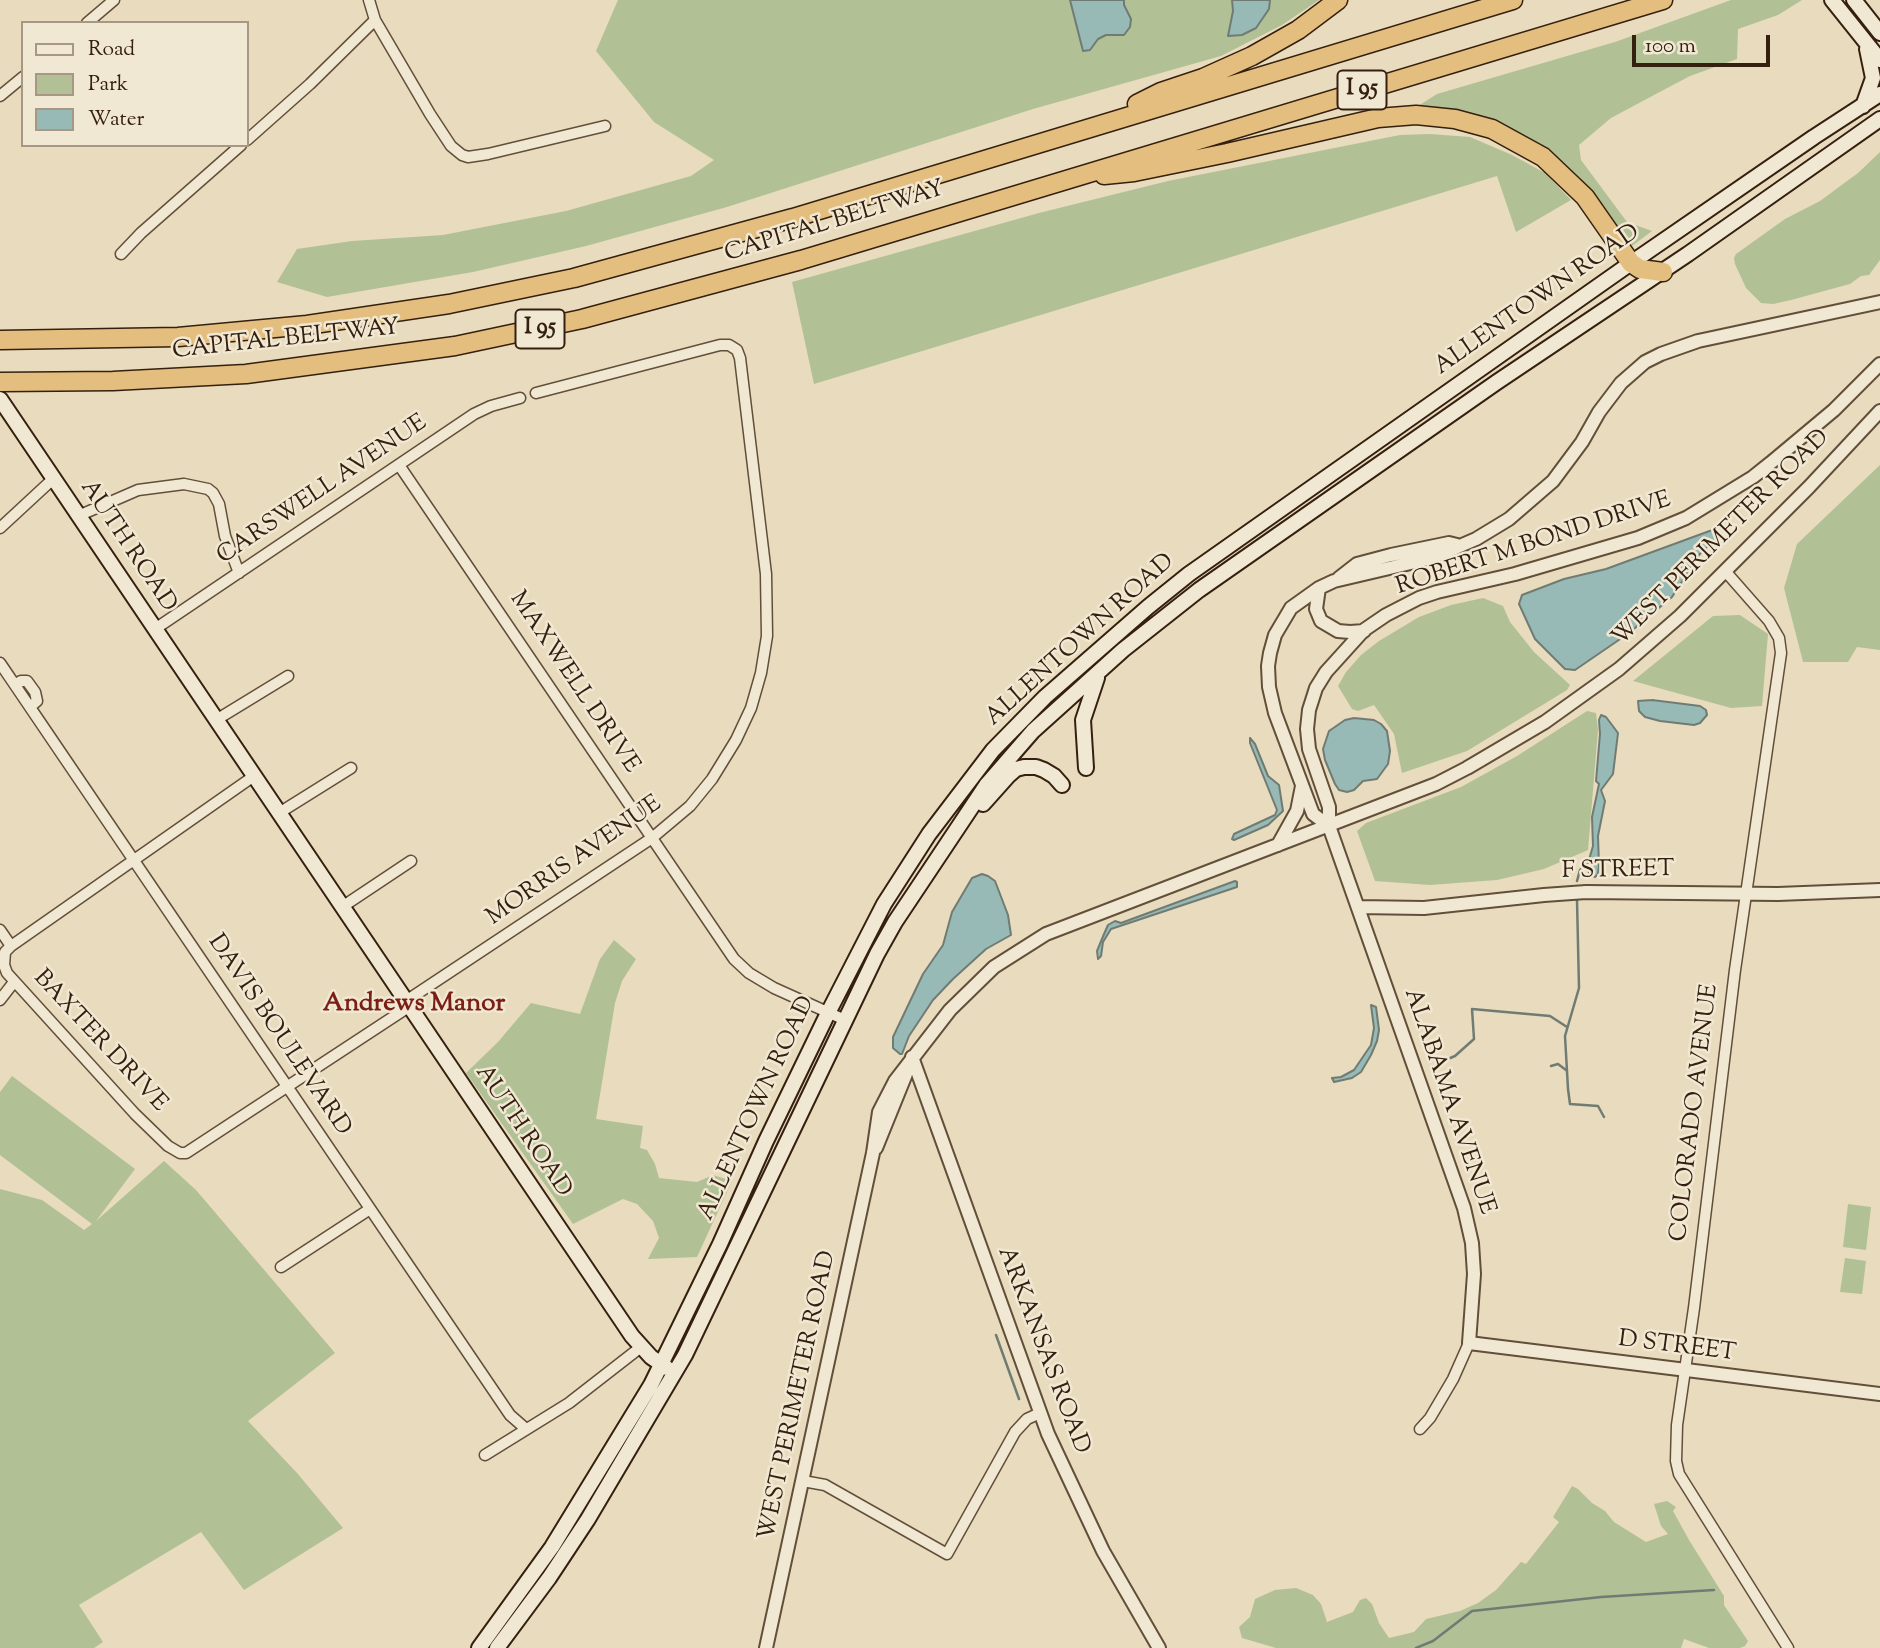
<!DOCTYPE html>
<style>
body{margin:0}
#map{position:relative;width:1880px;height:1648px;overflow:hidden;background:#e9dbbd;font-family:"Sorts Mill Goudy",serif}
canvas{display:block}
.legend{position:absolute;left:21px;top:21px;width:228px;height:126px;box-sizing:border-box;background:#f1e8d4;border:2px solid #a69885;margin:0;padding:9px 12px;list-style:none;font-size:21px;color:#35200f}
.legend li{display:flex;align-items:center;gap:14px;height:35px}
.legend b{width:35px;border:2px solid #a69885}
.scale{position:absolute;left:1632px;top:35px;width:138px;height:32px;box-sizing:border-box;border:4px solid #35200f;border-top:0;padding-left:9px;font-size:21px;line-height:24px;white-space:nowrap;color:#35200f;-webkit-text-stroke:5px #f1e8d4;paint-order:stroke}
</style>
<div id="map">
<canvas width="1880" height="1648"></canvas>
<ul class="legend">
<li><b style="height:9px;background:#f1e8d4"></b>Road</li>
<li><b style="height:19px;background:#b1c195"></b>Park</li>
<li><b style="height:19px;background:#98bab6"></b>Water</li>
</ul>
<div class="scale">100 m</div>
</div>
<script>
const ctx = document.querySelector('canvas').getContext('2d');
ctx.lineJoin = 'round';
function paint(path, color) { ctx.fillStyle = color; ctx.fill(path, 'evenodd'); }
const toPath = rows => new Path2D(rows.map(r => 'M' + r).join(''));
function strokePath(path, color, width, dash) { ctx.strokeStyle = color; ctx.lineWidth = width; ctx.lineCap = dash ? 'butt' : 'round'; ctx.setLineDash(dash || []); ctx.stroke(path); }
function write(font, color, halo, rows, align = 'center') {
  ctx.font = font + ' "Sorts Mill Goudy",serif'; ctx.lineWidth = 5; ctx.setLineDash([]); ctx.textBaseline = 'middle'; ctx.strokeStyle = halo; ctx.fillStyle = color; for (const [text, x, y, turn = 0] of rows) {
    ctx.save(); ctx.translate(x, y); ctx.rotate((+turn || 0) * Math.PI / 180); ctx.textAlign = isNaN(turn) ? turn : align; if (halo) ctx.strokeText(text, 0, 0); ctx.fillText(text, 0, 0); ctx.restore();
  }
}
const green = toPath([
 [618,0,1070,0,1084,51,1090,49,1098,39,1106,35,1125,34,1131,19,1124,5,1124,0,1232,0,1233,11,1230,22,1269,9,1270,0,1319,0,1282,25,1221,56,1033,109,727,207,586,246,473,272,327,297,277,282,297,249,352,241,443,235,566,211,691,176,714,160,654,122,596,51],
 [1731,0,1802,0,1778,15,1738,29,1737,59,1690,76,1654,95,1611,118,1579,145,1581,160,1627,222,1652,231,1632,246,1582,181,1554,157,1415,108,1437,94,1615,42],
 [1430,134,1470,137,1512,155,1545,173,1571,200,1516,232,1497,176,814,384,792,282,1039,213,1168,181,1400,135],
 [1880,152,1880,260,1869,275,1861,276,1850,284,1791,300,1773,304,1761,303,1746,288,1735,264,1734,258,1736,254,1785,219,1820,201,1858,173],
 [1880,465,1880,650,1857,647,1848,662,1803,662,1784,588,1797,544],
 [1483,598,1503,606,1510,622,1534,652,1570,685,1567,690,1467,751,1402,773,1394,734,1374,705,1358,711,1352,709,1338,686,1346,672,1361,655,1379,641,1419,617,1451,605],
 [1740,615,1768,634,1762,706,1731,708,1633,681,1713,616],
 [1587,711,1596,713,1598,730,1588,850,1544,869,1497,880,1430,885,1375,881,1357,831,1366,823,1461,787,1517,756],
 [614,940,636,959,622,981,615,1003,596,1119,643,1126,640,1148,647,1150,655,1164,659,1178,697,1182,713,1175,732,1181,697,1257,648,1259,659,1238,653,1221,637,1204,623,1199,573,1224,466,1073,498,1042,531,1003,580,1014,600,959],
 [12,1076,135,1169,96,1221,164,1161,196,1190,335,1353,248,1421,297,1473,343,1528,244,1590,201,1532,79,1605,103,1642,94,1648,0,1648,0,1189,42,1200,84,1230,92,1224,0,1155,0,1092],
 [1848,1204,1871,1207,1866,1250,1843,1247],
 [1845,1258,1866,1261,1862,1294,1840,1292],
 [1572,1486,1578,1489,1592,1503,1605,1511,1614,1522,1646,1542,1668,1534,1661,1526,1654,1504,1667,1501,1676,1507,1673,1511,1689,1540,1724,1596,1724,1605,1748,1641,1745,1646,1740,1648,1709,1648,1684,1639,1681,1648,1276,1648,1242,1638,1239,1627,1250,1617,1255,1599,1275,1590,1296,1588,1313,1595,1321,1604,1327,1622,1353,1612,1360,1600,1366,1598,1372,1604,1379,1623,1389,1638,1414,1632,1426,1619,1460,1611,1478,1603,1496,1590,1521,1562,1526,1564,1559,1522,1553,1517]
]);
const water = toPath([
 [1070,0,1124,0,1124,5,1131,19,1130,27,1124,35,1106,35,1098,39,1090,50,1083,51,1070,0],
 [1232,0,1270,0,1269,9,1256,28,1242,35,1228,36,1233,11,1232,0],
 [1715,529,1717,532,1715,539,1699,555,1672,597,1629,633,1575,670,1565,669,1535,639,1519,604,1522,595,1564,579,1606,569,1715,529],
 [1652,700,1700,706,1706,710,1707,715,1700,723,1694,725,1660,721,1645,717,1639,711,1638,701,1652,700],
 [1601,715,1606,717,1618,733,1613,774,1601,790,1605,801,1598,836,1599,866,1598,874,1595,877,1589,874,1588,863,1593,846,1592,817,1599,784,1596,781,1600,734,1599,720,1601,715],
 [1354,718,1374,720,1381,724,1387,731,1390,751,1388,764,1377,779,1363,781,1354,790,1347,792,1339,790,1335,784,1325,760,1323,749,1329,731,1345,720,1354,718],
 [1250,738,1255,744,1268,776,1279,785,1283,811,1268,825,1234,840,1232,839,1234,834,1275,815,1277,810,1250,743,1250,738],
 [982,874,988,876,995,881,1008,915,1011,935,986,949,953,979,933,1000,909,1036,902,1054,900,1054,893,1048,893,1037,923,974,943,945,952,912,972,878,982,874],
 [1235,881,1237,882,1237,887,1111,929,1103,942,1101,956,1098,959,1097,951,1104,934,1108,925,1115,921,1121,923,1235,881],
 [1371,1005,1376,1007,1379,1030,1377,1041,1371,1055,1361,1072,1352,1078,1334,1082,1332,1078,1341,1077,1354,1070,1371,1045,1374,1028,1371,1005]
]);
const stream = toPath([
 [1577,881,1580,870,1588,863],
 [1577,900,1579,988,1565,1036,1568,1089,1570,1104,1598,1106,1604,1117],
 [1443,1061,1455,1056,1474,1039,1472,1009,1550,1016,1567,1027],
 [1551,1066,1558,1064,1566,1070],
 [996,1335,1019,1399],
 [1416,1648,1433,1641,1472,1611,1601,1597,1714,1590]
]);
const minor = toPath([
 [369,0,375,20,430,114,451,146,462,155,468,157,488,154,605,126],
 [87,23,114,0],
 [0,96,23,77],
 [247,140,310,84,375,20],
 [121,254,141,233,241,145],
 [399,465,734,959,749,973,774,988,845,1020],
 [78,516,138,490,184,484,208,489,213,493,219,504,225,536,239,573],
 [0,528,53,479],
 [1726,572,1769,621,1779,638,1781,653,1735,970,1694,1308,1677,1425,1676,1461,1679,1474,1788,1648],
 [155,629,474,414,491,406,520,398],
 [0,663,510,1415,526,1429],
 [15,685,21,681,27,681,35,692,37,701,30,707],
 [216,720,288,676],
 [254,776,11,946,5,952,4,965,7,973,135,1114,168,1146,180,1153,186,1153,410,1006],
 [279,813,351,768],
 [342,907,411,861],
 [0,930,11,946],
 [0,1000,14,982],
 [406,1001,652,838,690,806,712,779,736,740,751,708,761,673,767,636,766,574,740,358,737,350,729,345,720,345,536,393],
 [281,1267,370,1209],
 [1420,1429,1430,1418,1453,1379,1469,1343],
 [485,1455,569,1403,641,1347],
 [803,1481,825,1485,947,1554,1015,1432,1027,1419,1040,1413]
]);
const tertiary = toPath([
 [1880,364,1834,410,1773,461,1753,477,1686,518,1638,538,1515,574,1437,592,1419,598,1386,615,1364,630,1326,672,1316,688,1309,710,1307,729,1309,749,1329,807,1329,826,1464,1208,1472,1243,1474,1274,1469,1343,1880,1394],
 [1339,578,1357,564,1391,555,1449,543,1457,545],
 [1319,588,1316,609,1321,621,1338,631,1350,632,1364,631],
 [1329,826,1313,814,1275,713,1269,687,1268,666,1270,653,1275,635,1291,608,1319,588,1334,581,1432,558,1476,539,1509,519,1553,481,1582,442,1599,412,1621,383,1645,362,1661,354,1698,341,1880,302],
 [1278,845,1297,811,1302,786],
 [1358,907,1424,908,1544,895,1586,892,1778,894,1880,890],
 [912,1057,1048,1434,1103,1551,1159,1648],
 [876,1148,906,1074],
 [766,1648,873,1153,879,1112,895,1081,950,1010,994,967,1046,934,1436,784,1467,768,1545,722,1619,669,1680,616,1809,487,1880,411]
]);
const secondary = toPath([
 [1832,0,1880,60],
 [1854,0,1880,33],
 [1863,106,1873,78,1867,49],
 [0,399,632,1336,651,1357,667,1368],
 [1086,768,1083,720,1097,678],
 [983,804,1008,776,1016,769,1024,767,1036,767,1044,770,1054,776,1062,785],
 [479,1648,552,1547,651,1385,720,1244,766,1141,828,1013,884,904,929,834,993,750,1045,697,1148,607,1189,574,1631,263,1814,137,1880,94],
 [497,1648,549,1578,588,1519,685,1355,877,954,895,922,987,784,1033,731,1123,650,1199,590,1497,382,1688,254,1880,119]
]);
const motorway = toPath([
 [1137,104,1161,92,1203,78,1252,56,1298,30,1338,0],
 [1104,175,1134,172,1227,153,1378,118,1416,115,1455,119,1492,129,1543,157,1585,197,1631,263,1640,269,1663,272],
 [0,340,178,337,307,325,449,304,574,278,793,218,1513,0],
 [0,382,113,381,246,374,455,346,582,319,801,260,1663,0]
]);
const shields = [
 [1362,90,49],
 [540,329,49]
];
const shieldNames = [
 ["I 95",1362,90],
 ["I 95",540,329]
];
const streetNames = [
 ["CAPITAL BELTWAY",835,223,-17],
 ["ALLENTOWN ROAD",1538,301,-35],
 ["CAPITAL BELTWAY",286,341,-6],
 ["CARSWELL AVENUE",323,491,-34],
 ["WEST PERIMETER ROAD",1722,539,-45],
 ["ROBERT M BOND DRIVE",1534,545,-18],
 ["AUTH ROAD",127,547,56],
 ["ALLENTOWN ROAD",1081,641,-42],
 ["MAXWELL DRIVE",573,683,56],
 ["MORRIS AVENUE",575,862,-35],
 ["F STREET",1618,872,-1],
 ["DAVIS BOULEVARD",278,1036,56],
 ["BAXTER DRIVE",99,1042,47],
 ["ALABAMA AVENUE",1448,1102,71],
 ["ALLENTOWN ROAD",758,1109,-65],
 ["COLORADO AVENUE",1696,1113,-83],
 ["AUTH ROAD",522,1132,56],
 ["D STREET",1677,1348,7],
 ["ARKANSAS ROAD",1042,1351,69],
 ["WEST PERIMETER ROAD",799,1396,-78]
];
const neighbourhoodNames = [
 ["Andrews Manor",414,1006]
];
paint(green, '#b1c195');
paint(water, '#98bab6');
strokePath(water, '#707c73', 2);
strokePath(stream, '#707c73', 2.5);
strokePath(minor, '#624f3a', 13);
strokePath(tertiary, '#624f3a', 16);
strokePath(secondary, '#35200f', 18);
strokePath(motorway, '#35200f', 21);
strokePath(minor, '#f1e8d4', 10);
strokePath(tertiary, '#f1e8d4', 12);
strokePath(secondary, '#f1e8d4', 14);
strokePath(motorway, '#e4be7e', 18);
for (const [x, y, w] of shields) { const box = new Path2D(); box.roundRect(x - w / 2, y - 19.5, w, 39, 5); ctx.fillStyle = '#f1e8d4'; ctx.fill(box); strokePath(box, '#35200f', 2); }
write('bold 23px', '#35200f', null, shieldNames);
write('24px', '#35200f', '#f1e8d4', streetNames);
write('bold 26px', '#7a1f14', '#f1e8d4', neighbourhoodNames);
</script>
